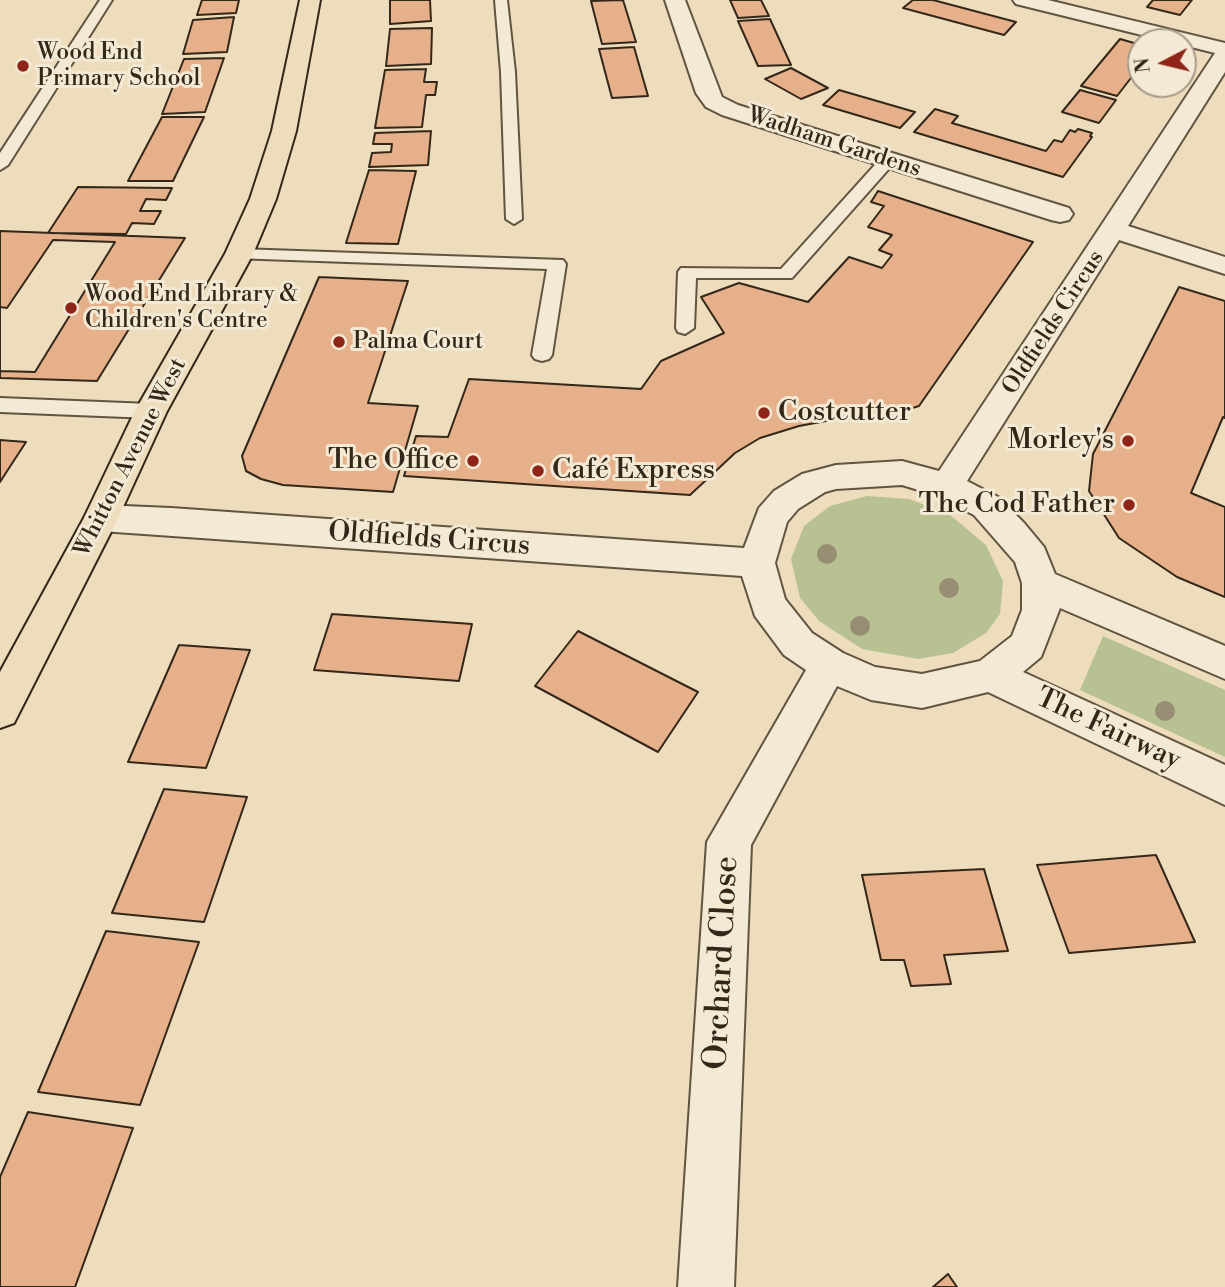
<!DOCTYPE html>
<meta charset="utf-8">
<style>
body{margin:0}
#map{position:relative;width:1225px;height:1287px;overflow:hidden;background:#edddbd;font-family:"Libre Bodoni",serif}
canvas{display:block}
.north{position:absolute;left:1127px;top:28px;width:70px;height:70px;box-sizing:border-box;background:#f3e9d4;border:2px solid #a69b89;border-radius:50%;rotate:263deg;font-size:19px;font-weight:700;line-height:28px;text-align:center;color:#322718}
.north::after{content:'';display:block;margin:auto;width:24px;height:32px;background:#8f2418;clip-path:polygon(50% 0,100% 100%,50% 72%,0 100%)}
</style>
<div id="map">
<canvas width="1225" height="1287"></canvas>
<div class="north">N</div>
</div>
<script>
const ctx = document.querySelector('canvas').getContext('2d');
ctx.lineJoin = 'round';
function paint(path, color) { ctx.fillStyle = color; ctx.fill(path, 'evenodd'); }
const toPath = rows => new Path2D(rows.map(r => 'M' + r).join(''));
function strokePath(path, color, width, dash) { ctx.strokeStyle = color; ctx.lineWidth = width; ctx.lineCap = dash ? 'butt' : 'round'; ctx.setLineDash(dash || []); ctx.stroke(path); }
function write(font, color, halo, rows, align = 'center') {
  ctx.font = font + ' "Libre Bodoni",serif'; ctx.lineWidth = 6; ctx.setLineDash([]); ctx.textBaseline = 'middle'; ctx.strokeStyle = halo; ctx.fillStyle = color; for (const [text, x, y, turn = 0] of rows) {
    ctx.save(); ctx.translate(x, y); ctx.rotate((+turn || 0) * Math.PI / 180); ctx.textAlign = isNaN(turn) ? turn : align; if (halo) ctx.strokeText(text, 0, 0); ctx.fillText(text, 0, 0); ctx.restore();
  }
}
const green = toPath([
 [867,496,909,499,949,514,986,545,1003,581,1000,614,986,633,953,653,918,659,862,649,819,621,800,598,791,559,804,526,830,506],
 [1103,636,1225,690,1225,757,1080,690]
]);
const building = toPath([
 [202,0,239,0,236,13,197,15,202,0],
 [390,0,430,0,431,21,390,24,390,0],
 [623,0,636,42,602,44,591,1,623,0],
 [730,0,761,0,769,16,738,18,730,0],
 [913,0,933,0,1016,22,1004,35,903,8,913,0],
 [1153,0,1192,0,1180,15,1147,7,1153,0],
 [234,17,227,52,183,54,193,20,234,17],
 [770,19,791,65,758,66,738,21,770,19],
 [432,28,431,64,386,66,390,29,432,28],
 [1120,39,1141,45,1141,65,1117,96,1081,86,1120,39],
 [634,47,648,96,612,98,599,49,634,47],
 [224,58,205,112,162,114,184,59,224,58],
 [791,68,828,88,801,99,765,79,791,68],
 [426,69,424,82,437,82,435,95,426,95,422,127,375,128,385,70,426,69],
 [839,90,915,112,900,128,823,105,839,90],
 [1080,90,1116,100,1099,123,1062,112,1080,90],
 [935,109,958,116,952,123,1046,151,1054,140,1062,142,1070,130,1075,132,1078,129,1092,133,1090,136,1092,137,1063,177,914,132,935,109],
 [162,117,204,117,173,181,128,181,162,117],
 [431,131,428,165,369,167,372,153,391,152,392,144,373,144,375,133,431,131],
 [369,170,416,171,398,244,346,243,369,170],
 [78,187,172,188,166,200,146,199,140,211,161,211,154,224,132,223,126,234,48,233,78,187],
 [878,191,1033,242,919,406,879,418,837,419,799,426,760,438,735,453,690,495,404,476,416,436,448,437,469,379,641,389,661,361,724,333,701,297,739,283,808,302,849,257,882,268,892,255,879,250,892,235,868,227,884,206,871,202,878,191],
 [0,231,185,238,97,381,0,378,0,231],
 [53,240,115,242,35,372,0,371,0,307,7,308,53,240],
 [319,277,408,281,368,403,418,406,393,492,283,485,261,479,246,471,242,456,319,277],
 [1179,287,1225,301,1225,418,1223,417,1191,493,1225,507,1225,597,1177,577,1119,538,1089,491,1093,454,1179,287],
 [0,440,26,442,0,482,0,440],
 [332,614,472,624,459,681,314,670,332,614],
 [578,631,698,692,658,752,535,686,578,631],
 [179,645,250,650,206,768,128,762,179,645],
 [164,789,247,797,204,922,112,913,164,789],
 [1156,855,1195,942,1069,953,1037,865,1156,855],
 [984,869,1008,951,944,955,951,984,911,986,904,960,881,960,862,875,984,869],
 [106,931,199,942,140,1105,38,1092,106,931],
 [28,1112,133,1128,75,1287,0,1287,0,1177,28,1112],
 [948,1274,957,1287,933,1287,948,1274]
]);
const lane = toPath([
 [100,0,112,0,8,165,0,170,0,153,100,0],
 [495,0,507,0,515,72,522,219,514,224,506,219,501,72,495,0],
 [888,155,894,157,896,160,894,163,792,278,696,278,694,328,685,334,678,332,676,328,678,272,681,268,781,269,882,157,888,155],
 [239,249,563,260,566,264,552,355,549,359,542,361,535,359,532,355,547,269,233,258,230,254,233,250,239,249],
 [0,398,151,404,158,406,161,411,158,416,151,418,0,412,0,398]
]);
const street = toPath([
 [665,0,685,0,722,97,738,105,1069,208,1073,214,1069,220,1060,222,1051,220,722,115,706,107,696,93,665,0],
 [1013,0,1048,0,1225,43,1225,72,1128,226,1225,257,1225,274,1119,240,967,481,998,497,1024,523,1044,547,1055,574,1225,646,1225,679,1060,608,1041,657,1023,672,1225,765,1225,805,988,692,922,708,871,700,837,686,751,845,734,1287,678,1287,707,842,806,670,784,655,755,616,742,576,101,531,89,527,84,518,89,509,101,505,171,508,744,548,759,508,774,491,802,474,836,465,902,461,939,471,1215,53,1183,45,1183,42,1170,42,1016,4,1013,0],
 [902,485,935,495,974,515,1015,562,1022,583,1022,610,1012,636,980,661,922,674,875,667,843,653,812,633,785,599,775,563,787,522,798,509,825,492,836,489,902,485]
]);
const primary = toPath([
 [300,0,320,0,296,131,276,199,253,254,167,411,118,518,14,723,0,728,0,672,84,518,135,411,225,254,250,199,272,131,300,0]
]);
const trees = [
 [827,554],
 [949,588],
 [860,626],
 [1165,711]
];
const markers = [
 [23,66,7,"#8f2418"],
 [71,308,7,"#8f2418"],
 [339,342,7,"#8f2418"],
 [764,413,7,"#8f2418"],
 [1128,441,7,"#8f2418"],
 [473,461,7,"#8f2418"],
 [538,471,7,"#8f2418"],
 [1129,505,7,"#8f2418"]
];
const farPoinames = [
 ["Wood End",37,53],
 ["Primary School",37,79],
 ["Wood End Library &",85,295],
 ["Children's Centre",85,321],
 ["Palma Court",353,342]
];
const farStreetnames = [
 ["Wadham Gardens",834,143,18],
 ["Oldfields Circus",1054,323,-57],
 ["Whitton Avenue West",131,458,-63]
];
const poiNames = [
 ["Costcutter",778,413,"left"],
 ["Morley's",1114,441],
 ["The Office",459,461],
 ["Café Express",552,471,"left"],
 ["The Cod Father",1115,505]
];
const streetNames = [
 ["Oldfields Circus",429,540,4],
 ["The Fairway",1108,730,25]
];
const nearStreetnames = [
 ["Orchard Close",723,963,-87]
];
paint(green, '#b7c192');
paint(building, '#e6b08b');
strokePath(building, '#322718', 2);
strokePath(lane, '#615441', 4);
strokePath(street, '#615441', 4);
strokePath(primary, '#322718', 4);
paint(lane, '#f3e9d4');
paint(street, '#f3e9d4');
paint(primary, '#edddbd');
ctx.fillStyle = '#988e73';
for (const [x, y] of trees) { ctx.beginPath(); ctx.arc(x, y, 10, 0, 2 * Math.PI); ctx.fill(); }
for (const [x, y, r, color] of markers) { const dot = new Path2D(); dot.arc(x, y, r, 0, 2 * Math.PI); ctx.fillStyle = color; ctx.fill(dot); strokePath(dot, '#f3e9d4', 2.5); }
write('23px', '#322718', '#f3e9d4', farPoinames, 'left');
write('23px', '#322718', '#f3e9d4', farStreetnames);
write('28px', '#322718', '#f3e9d4', poiNames, 'right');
write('28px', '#322718', '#f3e9d4', streetNames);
write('33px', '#322718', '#f3e9d4', nearStreetnames);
</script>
